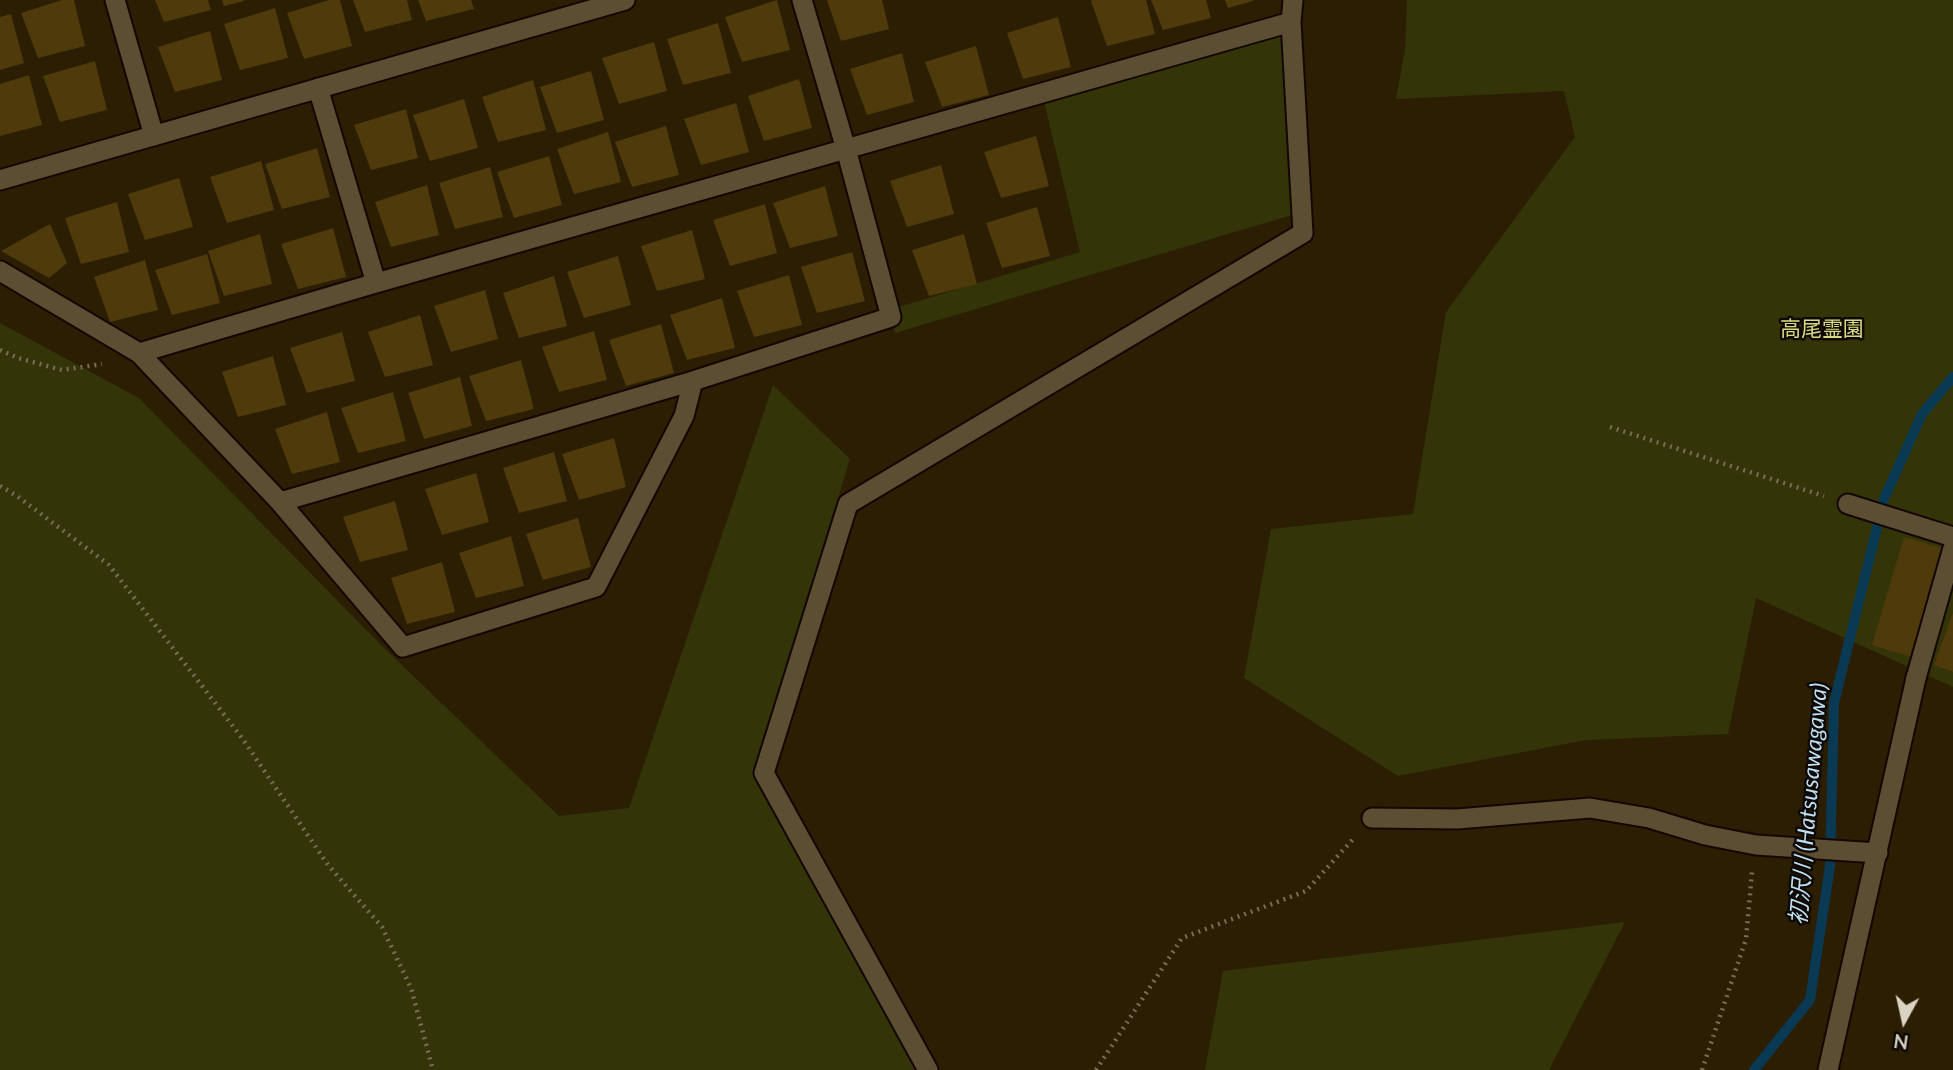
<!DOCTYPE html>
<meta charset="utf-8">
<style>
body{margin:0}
#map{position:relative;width:1953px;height:1070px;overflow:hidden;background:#2b1e03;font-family:Lato,sans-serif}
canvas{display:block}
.north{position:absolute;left:1869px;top:986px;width:70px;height:70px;-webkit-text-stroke:5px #0e0902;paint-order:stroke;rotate:188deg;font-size:19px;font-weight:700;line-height:28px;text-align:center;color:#dad2c2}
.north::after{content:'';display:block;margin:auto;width:24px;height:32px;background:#dad2c2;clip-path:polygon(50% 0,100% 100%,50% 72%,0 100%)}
</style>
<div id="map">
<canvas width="1953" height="1070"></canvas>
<div class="north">N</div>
</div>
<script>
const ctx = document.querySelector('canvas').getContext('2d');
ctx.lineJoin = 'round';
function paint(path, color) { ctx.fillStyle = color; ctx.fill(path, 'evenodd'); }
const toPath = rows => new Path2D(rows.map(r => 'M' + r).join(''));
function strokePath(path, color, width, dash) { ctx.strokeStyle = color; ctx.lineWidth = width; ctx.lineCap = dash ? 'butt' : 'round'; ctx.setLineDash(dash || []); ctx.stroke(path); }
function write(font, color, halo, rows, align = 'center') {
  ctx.font = font + ' Lato,"Noto Sans JP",sans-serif'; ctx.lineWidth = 5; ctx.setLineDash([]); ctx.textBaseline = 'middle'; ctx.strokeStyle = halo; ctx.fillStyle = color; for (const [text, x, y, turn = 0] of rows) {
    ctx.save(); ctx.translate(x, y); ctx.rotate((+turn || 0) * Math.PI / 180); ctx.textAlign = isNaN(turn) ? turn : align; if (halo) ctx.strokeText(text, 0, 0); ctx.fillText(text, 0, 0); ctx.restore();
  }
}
const green = toPath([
 [1407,0,1953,0,1953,687,1756,598,1728,734,1586,740,1398,776,1244,678,1271,529,1413,514,1446,312,1575,137,1564,91,1396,99,1405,50],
 [1291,22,1302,212,895,333,889,310,1080,252,1042,93],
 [0,323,139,398,379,643,559,816,629,808,773,385,850,459,753,776,917,1070,0,1070],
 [1625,922,1549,1070,1205,1070,1223,971]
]);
const stream = toPath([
 [1754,1070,1810,1000,1830,866,1834,703,1884,499,1922,414,1953,377]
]);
const building = toPath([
 [62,0,74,0,85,46,38,58,21,13],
 [155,0,208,0,211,10,164,22],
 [222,0,243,0,244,1,224,6],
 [329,0,340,0,352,46,304,59,287,13],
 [353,0,407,0,412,20,365,32],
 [418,0,471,0,474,9,426,21],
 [777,0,790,50,742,62,725,17],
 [827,0,882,0,889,29,841,41],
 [1093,0,1146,0,1155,34,1107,46,1091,1],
 [1151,0,1206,0,1211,18,1163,30],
 [1225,0,1253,0,1253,1,1228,8],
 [275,8,288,58,240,70,224,24],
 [11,14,24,63,0,70,0,17],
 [1058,17,1071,67,1023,79,1007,33],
 [718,23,731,73,683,85,667,39],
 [210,31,222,80,175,92,158,47],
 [654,42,667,91,619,104,602,58],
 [976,46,989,95,942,107,925,62],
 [902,53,914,102,867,115,850,69],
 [95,61,107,110,60,122,43,76],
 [591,71,604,120,557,133,540,87],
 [29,75,42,125,0,136,0,84],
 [799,79,812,128,764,141,748,96],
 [533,80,546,130,498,142,482,97],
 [464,99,478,148,430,161,413,115],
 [736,103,749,152,701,165,684,119],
 [406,109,418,158,371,170,354,125],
 [666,126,679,175,632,187,615,142],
 [608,132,621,182,574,194,557,149],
 [1036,136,1049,186,1001,198,984,152],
 [317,148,330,197,282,209,265,164],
 [549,156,562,205,514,218,497,172],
 [261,161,274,210,227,223,210,177],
 [941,165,954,214,907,227,890,181],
 [490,167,503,217,455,229,439,183],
 [179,178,193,227,145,240,128,194],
 [427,185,439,235,391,247,375,202],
 [825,186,838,236,790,248,773,203],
 [117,202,129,252,81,264,65,218],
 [765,204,777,253,730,266,713,220],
 [1037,207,1050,256,1002,268,986,223],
 [50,224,67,263,49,278,1,251],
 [333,228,346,277,298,289,281,244],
 [692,230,705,279,657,291,641,246],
 [260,234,272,284,224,296,208,251],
 [964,234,977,284,929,296,912,250],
 [852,252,865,301,817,313,801,267],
 [207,254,220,303,172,315,155,270],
 [618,256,631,305,584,318,567,272],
 [145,260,158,310,110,322,94,277],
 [789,275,802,325,754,337,737,291],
 [554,276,567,326,519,338,503,293],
 [485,290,498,339,451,352,434,306],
 [722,298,735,348,687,360,670,315],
 [420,315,433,365,385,377,368,332],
 [661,324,674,373,626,386,609,340],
 [594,331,607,380,559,392,542,347],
 [342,332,355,381,307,393,290,348],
 [273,356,286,405,238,417,222,372],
 [521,360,534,409,486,421,469,376],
 [460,377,472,426,424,439,408,393],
 [393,392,406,441,358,453,341,408],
 [327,412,340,462,292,474,275,429],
 [614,438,626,487,579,500,562,454],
 [554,452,567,501,519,513,503,468],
 [476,473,489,522,442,535,425,489],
 [395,501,408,550,360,562,343,517],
 [578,518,591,567,543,580,526,534],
 [511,536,524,586,476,598,459,553],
 [1904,537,1942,548,1911,657,1872,645],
 [442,562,455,612,407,624,391,578],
 [1953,613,1953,672,1934,665]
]);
const path = toPath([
 [0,350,18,358,62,370,102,364],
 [1610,427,1824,496],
 [0,486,17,496,109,565,242,738,328,865,382,927,411,988,433,1070],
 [1096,1070,1182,938,1306,891,1355,837],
 [1702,1070,1746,939,1752,872]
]);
const service = toPath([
 [1848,504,1953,537],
 [1916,678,1953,548]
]);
const minor = toPath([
 [318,88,376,283],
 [0,271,139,353,280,502,403,647,596,587,684,416,693,381],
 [139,353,376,283,1291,22],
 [280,502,693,381,891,317,846,149,802,0],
 [1372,818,1457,819,1590,808,1649,818,1705,835,1756,845,1878,853],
 [928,1070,764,773,848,504,1303,233,1291,22,1293,0],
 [1828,1070,1916,678]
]);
const tertiary = toPath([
 [115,0,154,136],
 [0,180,625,0]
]);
const parkNames = [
 ["高尾霊園",1822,329]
];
const waterNames = [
 ["初沢川 (Hatsusawagawa)",1809,804,-85]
];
paint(green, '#333509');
strokePath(stream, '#0a3954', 10);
paint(building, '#4f3a0b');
strokePath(service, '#130700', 23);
strokePath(minor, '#130700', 23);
strokePath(tertiary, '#130700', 23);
strokePath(path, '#776c56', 4.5, [2, 5]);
strokePath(service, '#5c4e33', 19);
strokePath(minor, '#5c4e33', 19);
strokePath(tertiary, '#5c4e33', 19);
write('21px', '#d5db81', '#0e0902', parkNames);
write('italic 23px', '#bfdff5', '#0e0902', waterNames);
</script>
